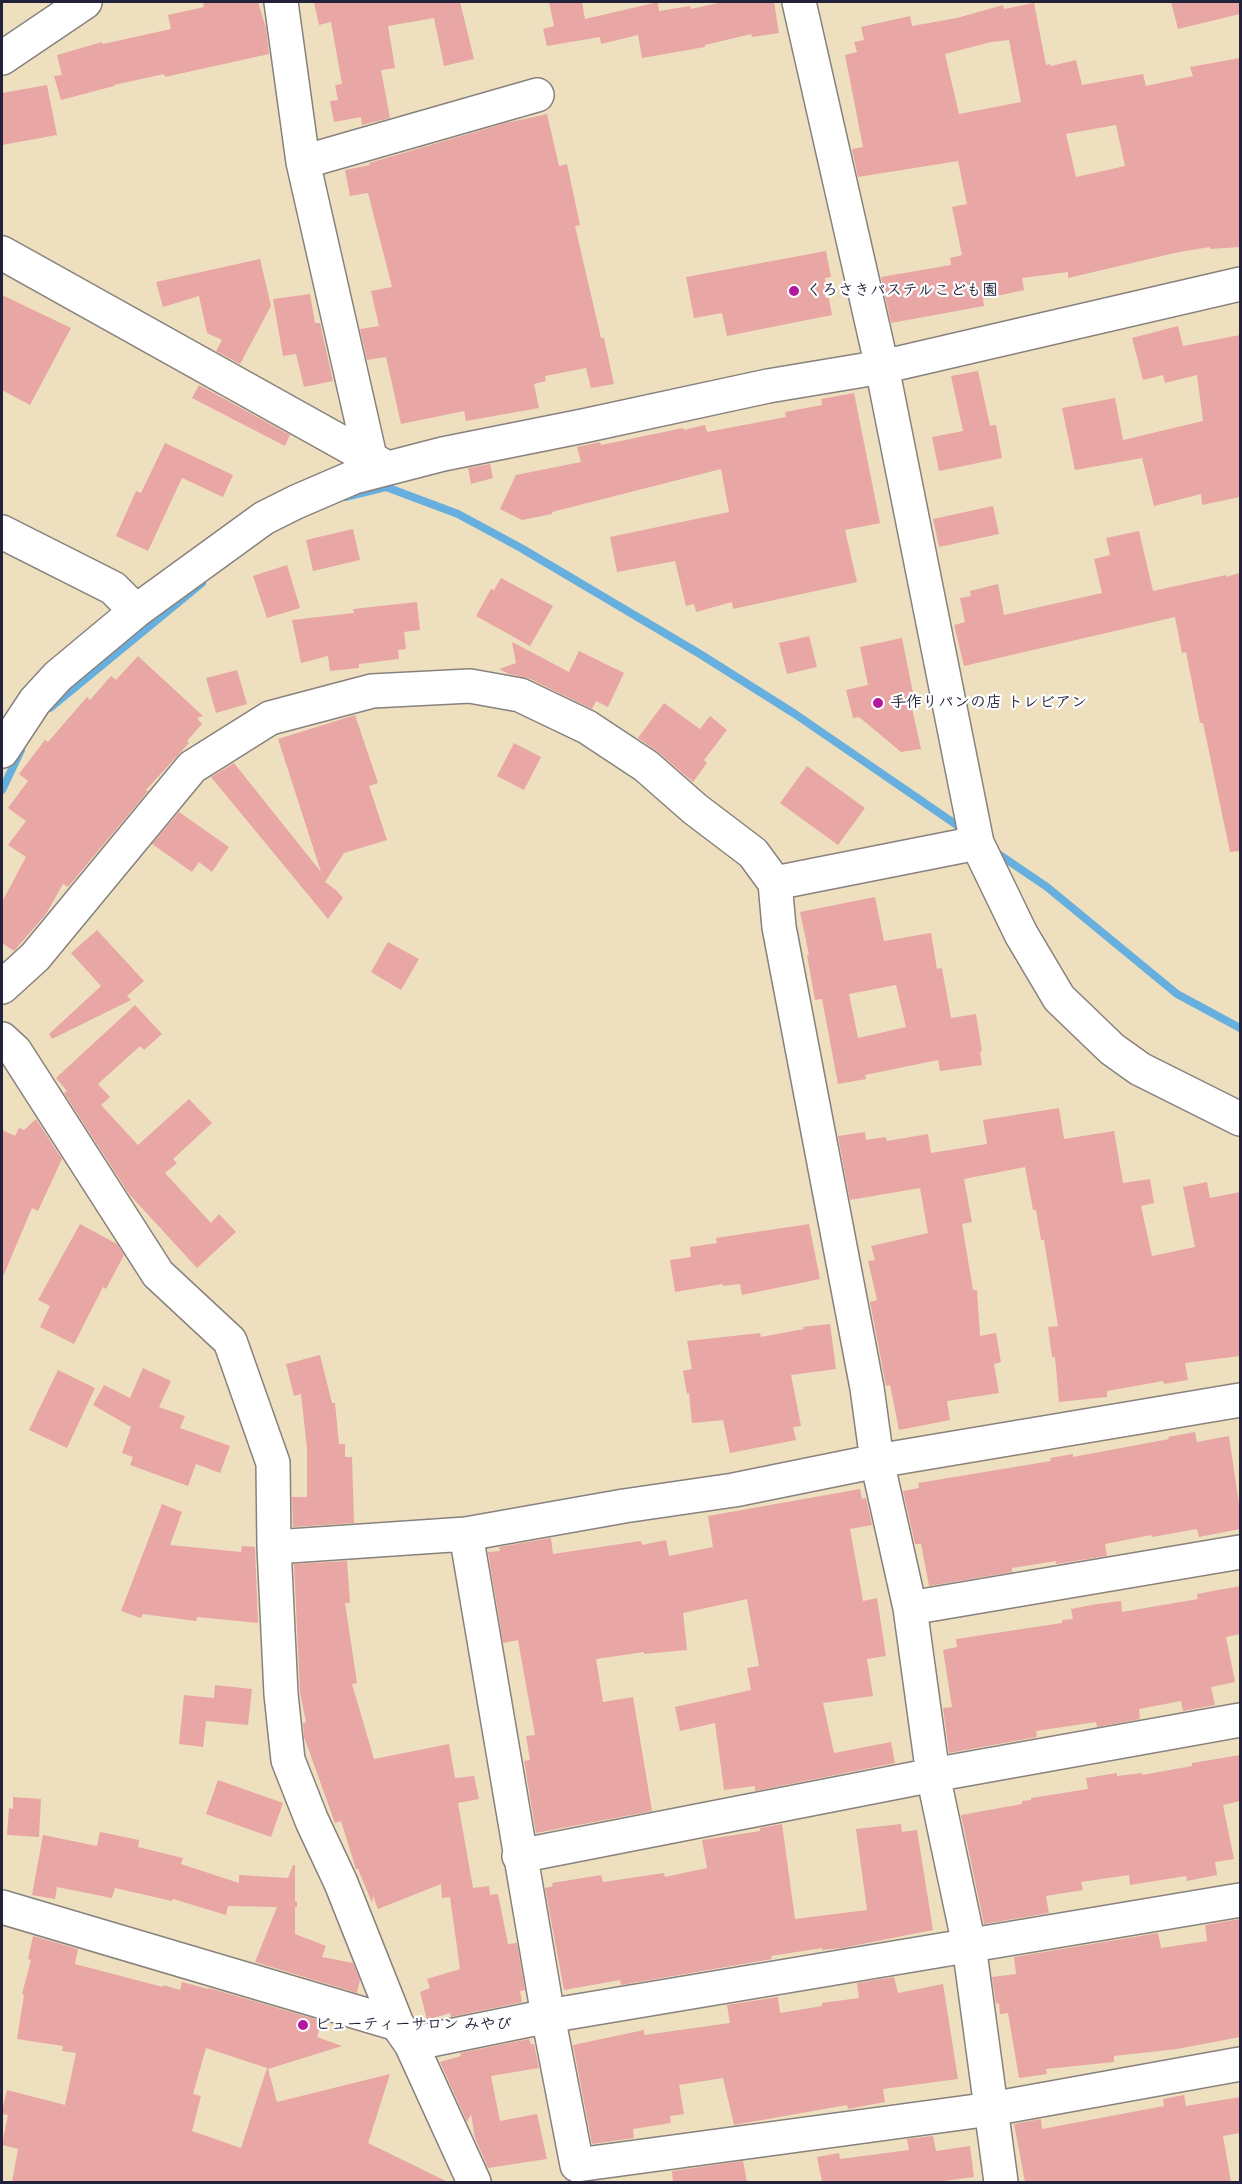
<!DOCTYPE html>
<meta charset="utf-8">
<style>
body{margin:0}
#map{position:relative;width:1242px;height:2184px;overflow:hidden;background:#eee0bf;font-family:"Playpen Sans",sans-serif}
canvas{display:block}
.frame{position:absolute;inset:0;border:3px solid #22223b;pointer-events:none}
</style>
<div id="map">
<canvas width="1242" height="2184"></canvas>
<div class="frame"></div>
</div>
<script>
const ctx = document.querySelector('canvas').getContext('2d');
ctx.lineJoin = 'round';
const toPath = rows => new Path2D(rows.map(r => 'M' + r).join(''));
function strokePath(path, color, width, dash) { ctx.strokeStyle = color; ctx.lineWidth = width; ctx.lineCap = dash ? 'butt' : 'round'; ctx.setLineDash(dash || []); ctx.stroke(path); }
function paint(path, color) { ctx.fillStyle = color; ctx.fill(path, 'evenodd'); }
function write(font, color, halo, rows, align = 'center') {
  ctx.font = font + ' "Playpen Sans","Klee One",sans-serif'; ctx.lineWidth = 4.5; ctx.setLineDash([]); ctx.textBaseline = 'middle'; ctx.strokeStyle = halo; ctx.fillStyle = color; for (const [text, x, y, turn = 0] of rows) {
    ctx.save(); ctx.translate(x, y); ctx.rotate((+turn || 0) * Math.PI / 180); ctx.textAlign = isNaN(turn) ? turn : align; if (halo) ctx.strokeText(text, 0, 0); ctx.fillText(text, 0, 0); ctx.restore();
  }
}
const stream = toPath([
 [345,497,386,487,458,514,521,548,700,654,795,714,964,830],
 [50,708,202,583],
 [2,790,21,750],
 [994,851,1047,887,1177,994,1240,1028]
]);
const building = toPath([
 [203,2,258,2,266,28,269,54,165,77,164,74,114,85,114,86,61,100,54,76,62,75,57,55,102,42,103,44,171,29,168,15,204,7],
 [314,2,460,2,474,59,444,66,434,18,388,26,395,68,381,70,390,118,362,125,361,117,334,122,330,101,338,100,335,85,342,84,331,22,319,25],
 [549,2,582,2,585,19,658,2,659,11,690,6,691,9,722,2,774,2,779,33,752,37,751,34,705,45,705,47,642,58,638,35,601,44,600,37,547,46,543,29,554,26],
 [1171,2,1240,2,1240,14,1178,29],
 [1034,3,1046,65,1050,64,1051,66,1076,60,1082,85,1143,74,1146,86,1193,76,1190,67,1240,58,1240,247,1210,249,1210,247,1179,252,1068,278,1068,272,1022,278,1024,290,983,299,984,306,891,323,881,277,951,265,950,258,962,255,952,207,967,204,958,161,858,177,852,149,863,147,845,55,857,52,854,42,864,40,861,27,910,16,912,26,957,18,1003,5,1004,9],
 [1009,40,1021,102,959,114,945,54,991,42],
 [1116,125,1125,166,1076,177,1066,134],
 [47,85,57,135,2,145,2,93],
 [547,114,559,166,567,164,580,225,575,226,601,338,604,338,614,384,591,388,586,368,545,376,546,381,534,384,539,408,466,421,464,411,401,424,386,357,367,360,360,329,379,326,371,291,392,287,368,193,350,196,345,170,370,165,369,163,506,123],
 [826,251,831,277,825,278,832,315,727,336,722,313,694,318,686,277],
 [260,259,271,306,240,364,216,351,222,340,207,333,199,296,163,307,156,282],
 [310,294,315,323,320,323,333,381,304,387,296,354,283,356,273,299],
 [2,295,71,328,30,405,2,390],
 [1178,326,1183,346,1240,335,1240,497,1202,505,1201,494,1154,506,1142,458,1075,470,1062,408,1115,398,1123,440,1203,421,1197,375,1165,383,1163,375,1143,380,1132,338],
 [978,371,990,426,996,425,1002,458,939,471,932,437,963,431,951,376],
 [199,385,290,435,285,446,192,398],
 [854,393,880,523,845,530,857,582,733,609,732,602,696,612,694,604,686,606,675,561,617,572,610,537,729,512,721,469,552,512,552,514,522,520,500,509,516,475,581,462,577,447,600,442,601,445,683,428,684,430,705,425,707,432,786,417,785,412,822,405,821,399],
 [165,443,233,475,223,497,182,478,148,551,116,536,136,491,141,493],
 [490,464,493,478,471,484,468,468],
 [993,506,999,534,939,547,933,519],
 [353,529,360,560,313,571,306,540],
 [1139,531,1153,591,1226,575,1226,577,1240,573,1240,851,1230,852,1203,723,1200,723,1186,652,1182,653,1175,617,964,666,954,625,965,622,960,598,971,596,970,591,998,584,1004,615,1102,593,1094,559,1110,555,1106,538],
 [287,565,300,608,267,618,253,576],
 [501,578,553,606,530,646,476,616,491,589,494,590],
 [417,602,420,630,404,632,406,649,398,650,399,659,359,664,359,668,330,671,328,656,301,663,292,620,354,613,353,609],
 [809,636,817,667,787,674,779,643],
 [902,638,915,703,911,704,921,749,901,752,859,717,853,718,846,690,868,685,860,647],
 [512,642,569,672,579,651,624,673,608,707,596,701,592,709,528,678,509,674,499,669,516,663],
 [138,656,203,716,197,718,202,724,187,741,189,743,146,790,148,791,68,887,63,884,46,914,14,951,2,943,2,902,26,857,8,845,26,821,8,808,28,781,19,774,45,740,48,742,87,697,90,700,111,676,116,680],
 [237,670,247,704,216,713,206,678],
 [664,703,700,729,710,716,727,730,704,760,707,763,693,782,658,752,638,738],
 [355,715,378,783,369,786,387,840,344,853,325,882,336,890,343,898,328,919,211,777,234,763,321,872,278,739],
 [514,743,541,757,524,790,497,776],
 [807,766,865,808,838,845,780,803],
 [179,812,229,847,212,872,199,862,192,872,152,844],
 [875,897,884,941,931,933,937,969,942,968,951,1018,976,1014,982,1051,980,1052,982,1065,940,1071,938,1060,865,1075,866,1079,838,1084,822,999,815,1000,807,955,809,955,800,912],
 [896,985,906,1027,858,1038,849,994],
 [97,930,144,981,127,996,131,1000,52,1039,49,1034,101,986,71,953],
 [388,942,419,959,401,990,371,972],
 [135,1005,162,1034,144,1050,140,1046,98,1084,110,1097,101,1105,138,1145,189,1099,212,1123,173,1159,177,1163,165,1173,211,1223,219,1214,236,1232,197,1268,129,1194,64,1093,67,1091,56,1078],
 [1059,1108,1064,1139,1114,1131,1123,1183,1150,1179,1154,1203,1141,1206,1152,1256,1195,1247,1183,1187,1207,1182,1210,1198,1240,1192,1240,1356,1185,1363,1188,1380,1164,1384,1163,1381,1107,1391,1107,1397,1059,1402,1055,1357,1052,1357,1048,1327,1058,1326,1044,1240,1041,1240,1036,1210,1033,1210,1025,1167,964,1179,972,1222,962,1224,973,1290,977,1290,980,1336,996,1333,1001,1362,994,1364,999,1393,947,1401,950,1420,899,1430,890,1385,886,1386,870,1302,877,1300,868,1261,875,1260,871,1246,928,1233,920,1188,850,1200,838,1136,865,1132,866,1140,886,1137,887,1141,928,1134,931,1153,987,1144,983,1120],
 [36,1119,62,1159,38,1211,32,1208,2,1279,2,1130,15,1136,19,1128,24,1130],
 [80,1224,117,1244,124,1255,106,1289,103,1287,74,1344,40,1327,50,1306,38,1300],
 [809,1224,820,1279,742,1295,740,1284,723,1286,723,1284,675,1292,670,1260,691,1257,690,1247,717,1243,716,1238],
 [830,1324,836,1369,791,1375,801,1426,793,1427,796,1440,730,1453,723,1420,692,1423,689,1393,687,1394,683,1371,692,1369,687,1341,760,1333,761,1337,804,1329,803,1327],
 [320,1355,332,1403,335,1403,339,1444,345,1444,345,1457,352,1457,354,1523,293,1527,292,1497,307,1497,307,1448,301,1394,294,1396,286,1364],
 [143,1368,171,1381,159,1407,185,1416,180,1428,230,1446,220,1473,196,1464,188,1486,130,1465,133,1457,122,1453,131,1427,93,1405,104,1385,130,1398],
 [58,1370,95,1388,67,1448,29,1430],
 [1195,1432,1197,1442,1229,1436,1240,1511,1240,1529,1199,1537,1197,1529,1152,1537,1151,1535,1105,1544,1107,1556,1056,1564,1056,1561,1012,1568,1012,1572,929,1586,921,1544,915,1544,903,1491,919,1488,918,1483,1051,1461,1050,1458,1073,1454,1073,1457,1169,1439,1168,1437],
 [860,1489,862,1499,866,1498,872,1525,850,1529,863,1601,877,1598,886,1656,867,1659,873,1696,823,1703,834,1753,891,1742,895,1763,755,1791,755,1786,724,1790,715,1723,680,1731,675,1707,751,1690,747,1668,759,1666,747,1599,683,1613,687,1650,644,1654,644,1652,596,1659,603,1702,633,1697,652,1811,536,1833,524,1761,530,1760,526,1736,535,1735,518,1640,503,1643,488,1552,500,1551,499,1547,551,1538,553,1554,641,1541,642,1545,666,1540,669,1556,713,1547,708,1516],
 [162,1504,182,1512,170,1545,241,1552,242,1546,255,1547,258,1623,197,1617,196,1621,143,1614,141,1618,121,1611],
 [347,1561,350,1603,345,1603,357,1683,352,1684,374,1759,449,1744,455,1778,474,1776,479,1799,458,1803,473,1888,489,1886,490,1895,498,1894,508,1944,517,1943,525,1990,520,1991,522,2002,451,2017,450,2013,427,2020,420,1992,430,1988,427,1979,460,1969,450,1897,442,1898,441,1884,378,1909,373,1896,372,1903,358,1869,356,1869,341,1821,335,1823,304,1737,303,1723,306,1722,300,1693,294,1564],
 [1240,1586,1240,1634,1226,1637,1235,1682,1211,1687,1215,1705,1183,1711,1181,1701,1139,1709,1140,1719,1097,1727,1096,1722,1036,1731,1037,1737,949,1753,943,1708,952,1707,943,1650,957,1647,956,1639,1062,1623,1062,1620,1073,1619,1071,1609,1097,1604,1121,1601,1122,1612,1198,1599,1197,1594],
 [215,1685,252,1689,248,1725,206,1721,203,1747,179,1744,184,1695,214,1698],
 [1240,1755,1240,1801,1223,1805,1234,1859,1215,1862,1217,1875,1187,1881,1186,1876,1130,1885,1129,1875,1081,1882,1083,1890,1046,1896,1049,1913,984,1924,961,1815,1022,1804,1022,1801,1031,1800,1031,1798,1088,1789,1086,1778,1117,1773,1117,1776,1142,1773,1142,1775,1192,1766,1192,1763],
 [218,1780,283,1803,271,1837,206,1814],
 [13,1797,41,1799,39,1837,7,1835,9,1808,13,1809],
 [782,1824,795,1919,867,1910,856,1829,901,1824,902,1832,917,1830,933,1930,842,1948,822,1950,822,1948,771,1956,772,1959,621,1985,620,1980,564,1990,545,1888,553,1886,552,1883,601,1875,603,1882,664,1873,665,1877,707,1868,702,1840,760,1831,760,1828],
 [100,1832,139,1840,138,1847,183,1858,181,1864,239,1883,239,1875,288,1878,293,1865,295,1865,295,1901,297,1902,297,1907,295,1907,295,1934,326,1946,322,1957,353,1963,360,1980,357,1993,255,1962,277,1907,228,1906,226,1915,173,1899,172,1901,115,1888,112,1898,57,1887,55,1899,32,1895,43,1835,97,1846],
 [1240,1919,1240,2037,1177,2049,1114,2056,1114,2062,1046,2069,1047,2074,1019,2078,1008,2013,1000,2014,999,2003,996,2004,992,1977,1016,1974,1014,1957,1158,1933,1161,1948,1207,1941,1205,1925],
 [33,1936,78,1949,75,1964,163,1987,163,1985,180,1990,182,1982,208,1989,209,1988,322,2021,317,2037,342,2046,268,2069,277,2102,390,2074,368,2143,448,2182,12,2182,18,2149,2,2145,8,2115,2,2114,2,2111,7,2090,65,2105,76,2053,62,2051,63,2046,17,2039,24,1995,22,1994,31,1960,28,1959],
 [206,2048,267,2068,241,2148,192,2131,201,2096,193,2094],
 [894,1977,898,1993,943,1984,958,2079,883,2089,885,2102,848,2109,847,2105,734,2125,723,2078,679,2085,684,2114,670,2116,671,2123,633,2129,634,2138,592,2144,573,2045,644,2030,644,2035,730,2023,727,2005,778,1997,780,2013,822,2006,822,2003,859,1998,857,1983],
 [529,2039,531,2044,534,2044,539,2068,491,2076,500,2121,537,2114,547,2159,488,2168,475,2138,471,2114,467,2122,440,2062,461,2056,460,2053],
 [1184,2095,1186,2106,1240,2097,1240,2133,1223,2136,1231,2182,1025,2182,1014,2124,1041,2119,1042,2129,1164,2106,1163,2099],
 [933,2136,936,2151,970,2146,974,2177,936,2182,822,2182,817,2157,839,2153,840,2159,909,2150,907,2139],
 [743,2161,747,2182,673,2182,672,2171]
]);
const minor = toPath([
 [281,2,303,162,370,457],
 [799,2,882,367,977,843,1021,934,1059,998,1112,1049,1140,1069,1240,1119],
 [2,58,85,2],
 [303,162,537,95],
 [2,253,382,465],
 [2,532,113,588,136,611],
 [2,751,35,701,58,676,136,611,264,518,296,502,354,477,443,454,583,426,768,386,882,367,1240,284],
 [775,883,977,843],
 [2,987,35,957,192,767,270,718,372,691,470,686,520,695,587,727,646,766,695,809,753,853,775,883,779,927,867,1388,877,1461,910,1608,933,1775,969,1945,1001,2182],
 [2,1039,15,1051,158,1274,230,1341,273,1463,274,1547,281,1694,288,1760,312,1821,341,1883,397,2024,411,2044,474,2182],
 [466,1534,548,2016,577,2165,991,2109,1240,2064],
 [274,1547,466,1534,624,1506,734,1490,877,1461,1240,1400],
 [910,1608,1240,1552],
 [519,1856,933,1775,1240,1720],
 [2,1907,397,2024],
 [411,2044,548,2016,1240,1900]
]);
const markers = [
 [794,291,6,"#b5179e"],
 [878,703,6,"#b5179e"],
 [303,2025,6,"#b5179e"]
];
const poiNames = [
 ["くろさきパステルこども園",806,291],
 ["手作りパンの店 トレビアン",890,703],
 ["ビューティーサロン みやび",315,2025]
];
strokePath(stream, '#66afde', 8);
paint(building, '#e8a6a4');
strokePath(minor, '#88817d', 36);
strokePath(minor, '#fff', 33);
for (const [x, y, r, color] of markers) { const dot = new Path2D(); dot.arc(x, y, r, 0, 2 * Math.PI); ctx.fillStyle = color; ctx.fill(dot); strokePath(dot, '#fff', 2); }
write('bold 16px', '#22223b', '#fff', poiNames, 'left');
</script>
